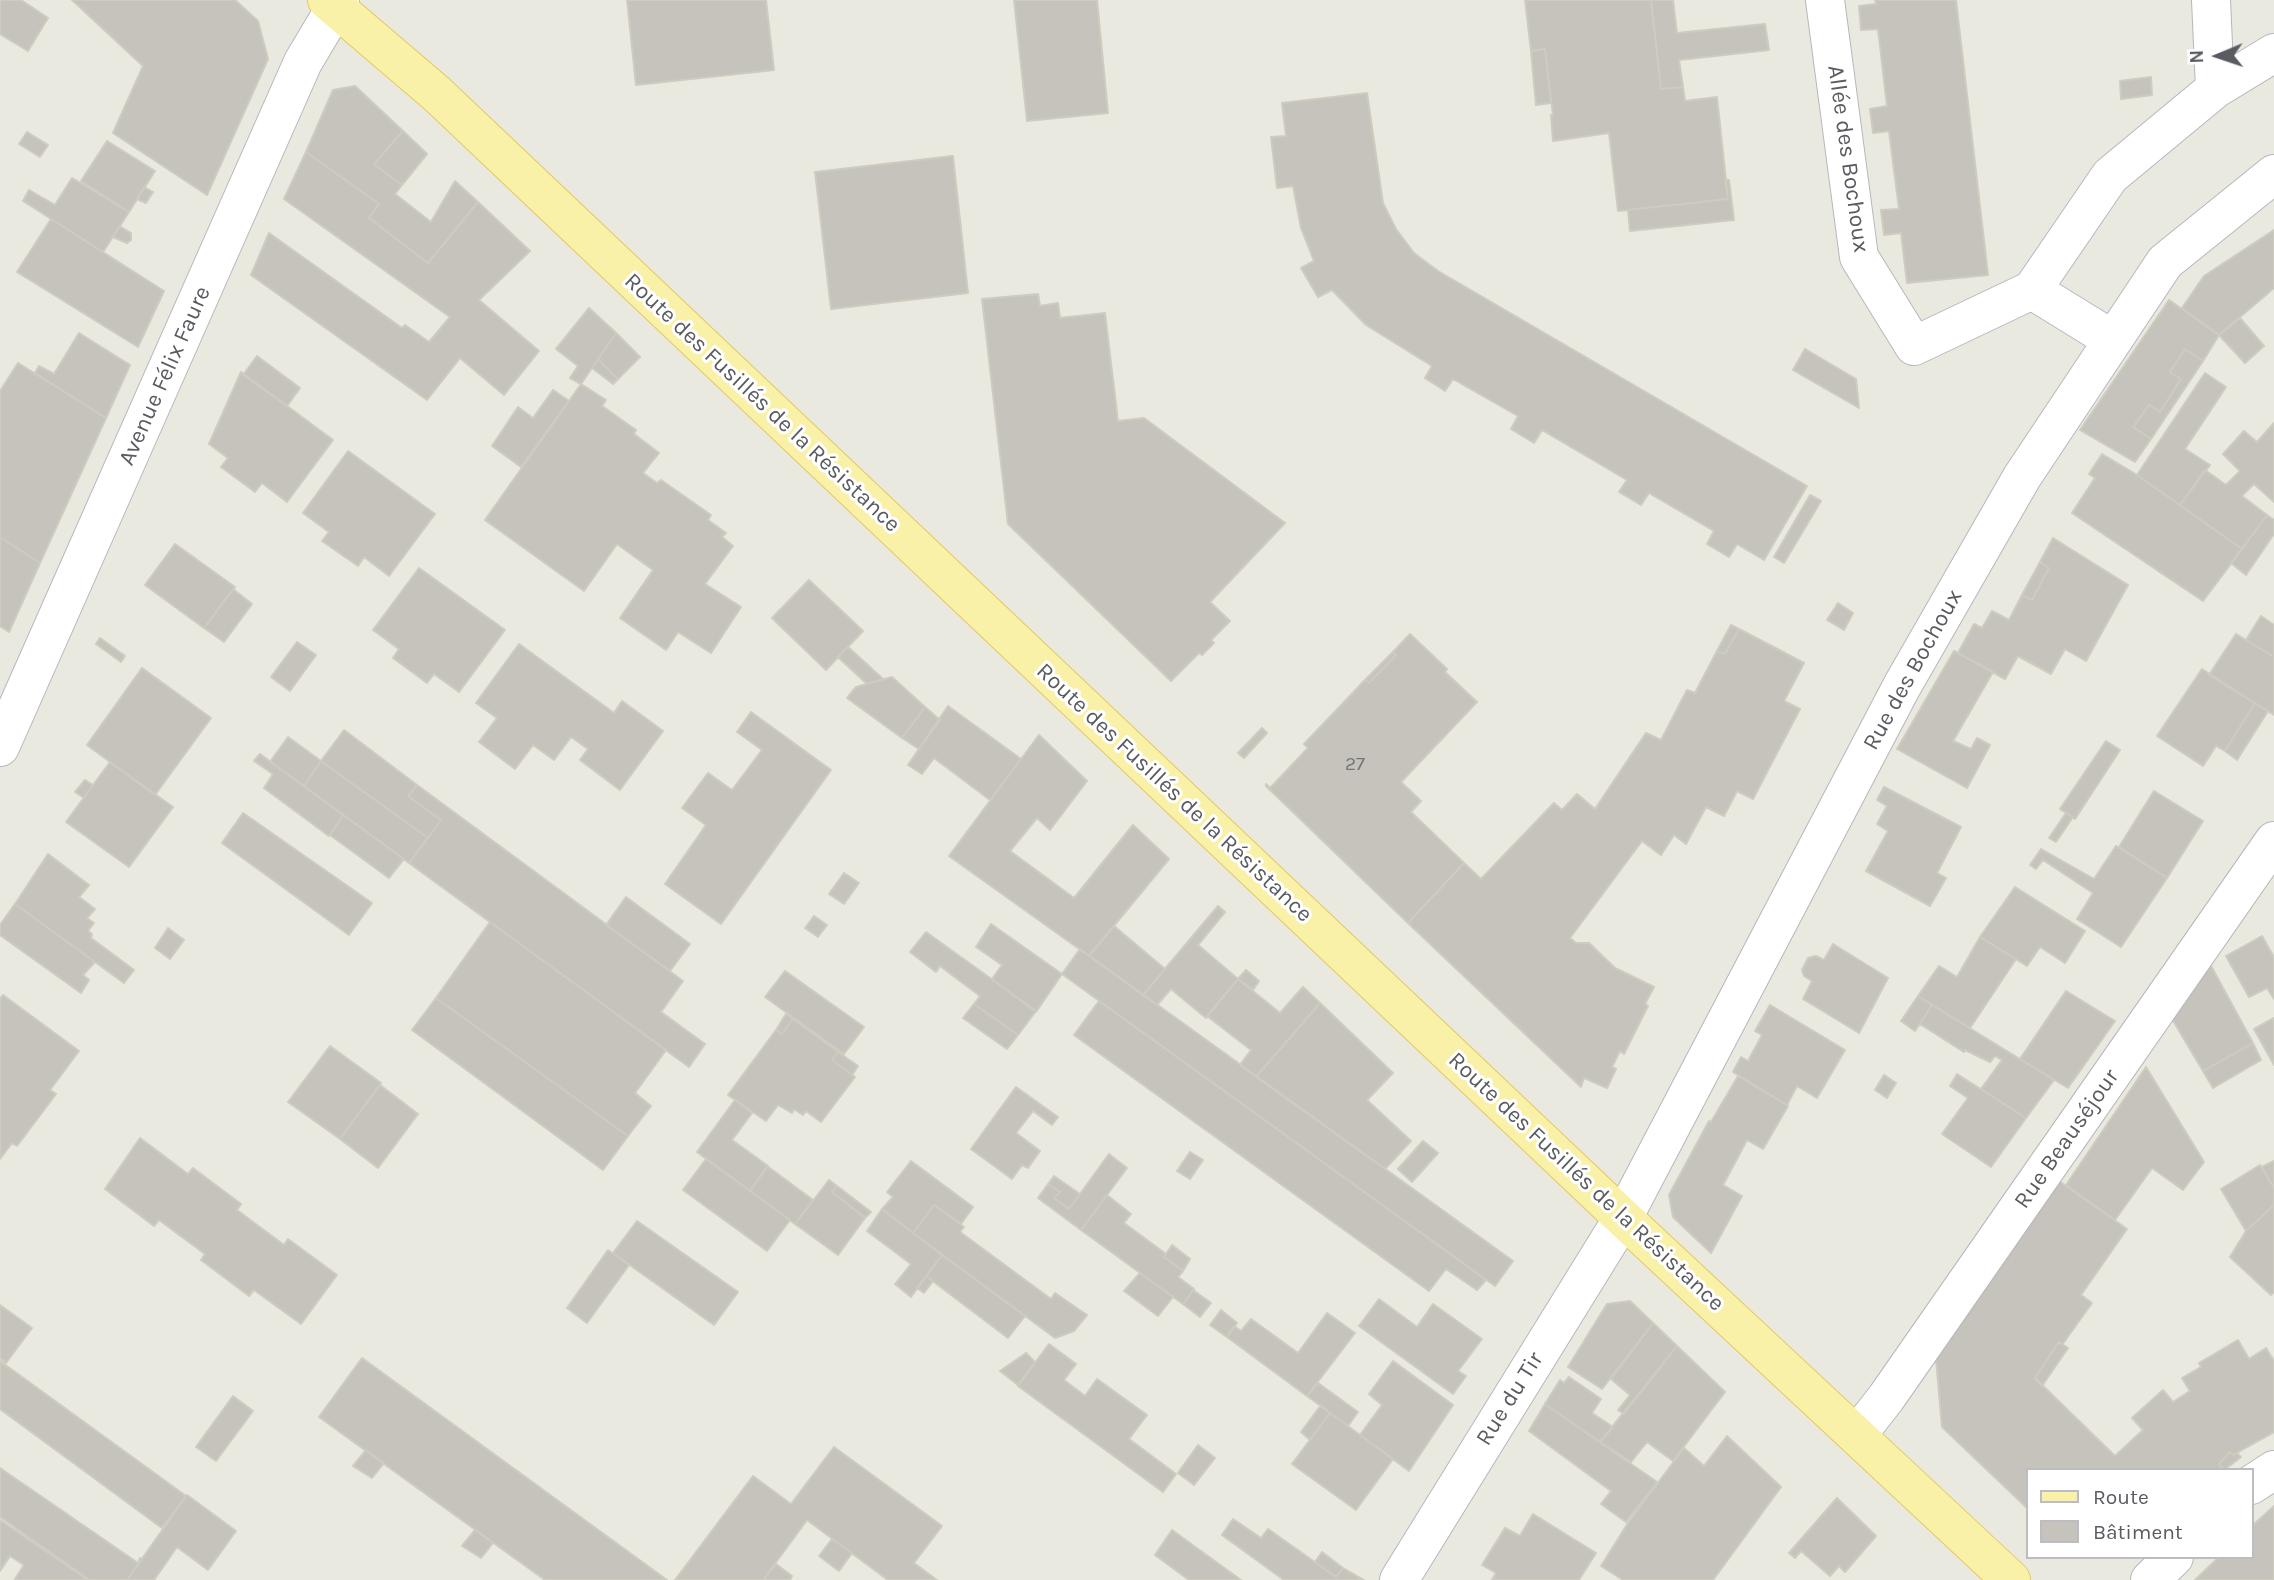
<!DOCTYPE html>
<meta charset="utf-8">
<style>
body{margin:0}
#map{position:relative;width:2274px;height:1580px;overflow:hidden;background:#eae9e0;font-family:Karla,sans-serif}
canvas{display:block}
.legend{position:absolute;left:2026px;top:1468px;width:228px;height:91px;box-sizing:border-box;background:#fff;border:2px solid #bdbdbf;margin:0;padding:9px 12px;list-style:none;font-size:21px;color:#595b60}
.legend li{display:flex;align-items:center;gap:14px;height:35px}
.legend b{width:35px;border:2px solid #bdbdbf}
.north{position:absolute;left:2183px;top:21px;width:70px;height:70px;-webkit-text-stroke:5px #fff;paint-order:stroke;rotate:268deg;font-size:19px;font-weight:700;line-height:28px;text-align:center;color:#595b60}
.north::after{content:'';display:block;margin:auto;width:24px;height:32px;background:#595b60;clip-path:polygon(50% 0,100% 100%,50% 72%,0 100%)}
</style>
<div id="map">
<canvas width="2274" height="1580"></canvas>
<ul class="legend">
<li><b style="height:9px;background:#f8f1a7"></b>Route</li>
<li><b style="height:19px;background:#c6c3bd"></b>Bâtiment</li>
</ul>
<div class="north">N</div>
</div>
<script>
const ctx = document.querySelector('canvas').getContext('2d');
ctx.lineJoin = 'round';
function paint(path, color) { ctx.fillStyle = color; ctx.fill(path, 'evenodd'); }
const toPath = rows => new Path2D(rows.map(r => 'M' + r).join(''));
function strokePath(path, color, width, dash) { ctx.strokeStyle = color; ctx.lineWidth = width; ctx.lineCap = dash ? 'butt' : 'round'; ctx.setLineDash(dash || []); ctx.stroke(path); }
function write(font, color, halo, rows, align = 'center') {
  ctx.font = font + ' Karla,sans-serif'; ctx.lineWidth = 6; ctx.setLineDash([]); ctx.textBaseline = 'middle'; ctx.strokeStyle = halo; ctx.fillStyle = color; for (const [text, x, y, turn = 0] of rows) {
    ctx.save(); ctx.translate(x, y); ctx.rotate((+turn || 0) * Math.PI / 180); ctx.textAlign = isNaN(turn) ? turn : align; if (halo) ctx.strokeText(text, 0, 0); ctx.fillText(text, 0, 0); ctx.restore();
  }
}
const building = toPath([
 [0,0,21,0,48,18,28,51,0,34,0,0],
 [72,0,235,0,258,21,268,59,207,195,113,133,143,66,72,0],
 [627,0,766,0,774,70,636,85,627,0],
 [1014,0,1097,0,1108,113,1027,121,1014,0],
 [1525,0,1651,0,1661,89,1683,87,1685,101,1717,97,1728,199,1618,211,1609,133,1553,141,1551,115,1553,115,1545,49,1531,51,1525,0],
 [1651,0,1673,0,1677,33,1765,24,1769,50,1679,60,1683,87,1661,89,1651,0],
 [1875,0,1956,0,1988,275,1907,283,1901,233,1884,235,1881,210,1899,209,1889,131,1873,133,1870,109,1887,106,1878,29,1861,30,1859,6,1876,4,1875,0],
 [1545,49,1551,103,1536,105,1531,51,1545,49],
 [2151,77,2152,95,2121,99,2120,81,2151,77],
 [355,86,403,131,374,164,402,185,395,194,431,222,455,181,478,202,428,263,369,218,379,204,306,152,333,90,355,86],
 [1367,93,1383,203,1396,229,1414,253,1438,271,1807,486,1764,560,1737,544,1729,557,1707,544,1714,531,1649,493,1641,505,1619,492,1627,480,1542,430,1534,443,1511,429,1518,416,1453,379,1445,391,1425,378,1432,366,1366,325,1332,290,1318,297,1301,268,1314,261,1301,228,1293,186,1277,188,1271,137,1286,136,1282,103,1367,93],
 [403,131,427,154,402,185,374,164,403,131],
 [27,132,48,145,40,157,19,144,27,132],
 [107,141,155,171,129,212,81,181,107,141],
 [306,152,379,204,369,218,428,263,478,202,530,251,479,300,539,351,504,395,460,358,427,400,251,275,269,233,402,328,405,325,429,342,450,317,284,199,306,152],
 [953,156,968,293,831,309,815,172,953,156],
 [72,178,129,212,103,252,23,201,29,190,55,205,72,178],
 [1725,180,1729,180,1734,220,1630,231,1628,210,1728,199,1725,180],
 [144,187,153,192,146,203,137,199,144,187],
 [51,219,164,291,138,347,17,272,51,219],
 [119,226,131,233,131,240,127,243,113,237,119,226],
 [2274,230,2274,288,2219,335,2182,308,2204,276,2274,230],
 [1038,294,1040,306,1058,303,1060,318,1105,313,1118,421,1144,418,1285,523,1210,602,1230,621,1211,640,1214,643,1202,655,1199,653,1171,681,1008,524,982,299,1038,294],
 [2169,300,2219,335,2203,361,2185,349,2170,372,2181,379,2160,412,2149,405,2133,427,2151,439,2135,462,2080,430,2169,300],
 [589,308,616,333,581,384,570,378,578,366,556,349,589,308],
 [2240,318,2264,346,2245,363,2219,335,2240,318],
 [79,333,130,365,106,418,35,373,39,366,54,374,79,333],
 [616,333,640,357,618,379,598,359,616,333],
 [1805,349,1856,379,1859,408,1793,370,1805,349],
 [2185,349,2203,361,2151,439,2133,427,2149,405,2160,412,2181,379,2170,372,2185,349],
 [257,356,300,388,287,406,243,375,257,356],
 [598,359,618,379,613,384,592,368,598,359],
 [18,363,106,418,40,563,0,537,0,391,18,363],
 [241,372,333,440,287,502,262,483,255,492,221,467,228,458,209,444,241,372],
 [2205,373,2226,387,2185,449,2210,465,2180,505,2137,475,2205,373],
 [581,384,606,400,602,406,636,430,634,434,659,453,643,473,657,483,661,480,711,515,708,520,726,533,722,537,733,546,705,584,741,607,711,653,678,632,666,650,620,618,653,570,617,544,584,591,485,520,581,384],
 [553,390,569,401,521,467,492,446,518,407,533,418,553,390],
 [2274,423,2274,502,2254,484,2242,496,2267,515,2242,549,2180,505,2205,470,2226,485,2240,471,2223,454,2244,431,2257,442,2274,423],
 [348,451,435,514,389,576,364,557,358,566,322,541,329,532,303,513,348,451],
 [2102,454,2137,475,2242,549,2203,601,2072,513,2095,478,2089,474,2102,454],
 [1810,495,1821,501,1784,563,1774,557,1810,495],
 [2267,515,2274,520,2274,534,2246,575,2231,563,2267,515],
 [0,537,40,563,9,632,0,626,0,537],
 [2053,538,2128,585,2086,661,2065,649,2051,674,2018,656,2005,679,1958,653,1974,624,1982,628,1992,611,2009,620,2022,595,2032,600,2049,568,2040,562,2053,538],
 [175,544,235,587,204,628,145,585,175,544],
 [2040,562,2049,568,2032,600,2022,595,2040,562],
 [419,568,505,630,459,692,434,674,427,683,393,658,399,649,373,630,419,568],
 [809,580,863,631,826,670,772,618,809,580],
 [233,589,252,604,224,642,204,628,233,589],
 [1838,603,1853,613,1844,630,1827,620,1838,603],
 [2261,616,2274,625,2274,657,2246,640,2261,616],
 [1731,625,1739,629,1725,654,1717,651,1731,625],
 [1739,629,1804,663,1784,701,1800,709,1753,799,1737,791,1724,816,1706,807,1686,844,1674,835,1661,855,1642,841,1570,938,1576,943,1589,943,1615,968,1654,987,1645,1004,1648,1006,1624,1054,1620,1051,1612,1067,1616,1069,1607,1088,1584,1078,1581,1087,1408,923,1464,863,1481,879,1554,803,1562,810,1577,794,1595,809,1646,733,1661,740,1687,690,1695,693,1717,651,1725,654,1739,629],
 [1410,634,1447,669,1445,672,1477,702,1401,782,1421,801,1411,812,1464,863,1408,923,1266,786,1266,784,1270,788,1308,748,1304,744,1365,680,1369,683,1396,655,1393,652,1410,634],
 [2236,634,2274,657,2274,715,2209,675,2236,634],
 [100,638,125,656,121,662,96,644,100,638],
 [297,642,316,655,290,691,271,677,297,642],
 [519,644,614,713,622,701,663,731,620,790,580,760,588,749,571,737,554,760,533,745,515,769,479,742,497,718,476,703,519,644],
 [848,647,883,679,867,684,838,657,848,647],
 [1954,651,1993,672,1953,741,1971,749,1977,738,1990,745,1967,788,1897,749,1954,651],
 [1393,652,1396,655,1369,683,1365,680,1393,652],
 [142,668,211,718,155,795,87,745,142,668],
 [2202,669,2255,703,2225,751,2216,746,2203,766,2157,736,2202,669],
 [892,677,925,707,902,738,847,698,856,687,892,677],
 [2255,703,2268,711,2237,760,2225,751,2255,703],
 [948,706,1021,759,990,800,934,758,922,774,908,765,948,706],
 [925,707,940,720,919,749,902,738,925,707],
 [751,712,831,770,721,924,665,884,706,825,682,808,708,773,732,790,762,750,737,732,751,712],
 [1262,728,1267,733,1244,758,1238,753,1262,728],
 [344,730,417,785,408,796,441,820,428,838,321,761,344,730],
 [1039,735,1087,781,1050,830,1037,818,1010,851,1074,898,1133,825,1169,859,1089,956,949,856,1039,735],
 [288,737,321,761,304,786,270,762,288,737],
 [2106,741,2120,750,2075,819,2060,809,2106,741],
 [260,754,343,815,329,836,264,788,273,774,254,761,260,754],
 [321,761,428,838,409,863,304,786,321,761],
 [110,762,173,807,129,867,66,822,110,762],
 [85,780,93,785,84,798,75,792,85,780],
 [417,785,683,981,661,1012,705,1044,689,1067,409,863,441,820,408,796,417,785],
 [1884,787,1961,827,1937,873,1946,878,1930,906,1866,871,1888,831,1877,824,1887,806,1877,800,1884,787],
 [2154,791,2203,821,2167,878,2119,847,2154,791],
 [243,813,372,903,349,935,222,843,243,813],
 [2066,813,2073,817,2056,842,2049,838,2066,813],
 [343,815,404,859,389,878,330,835,343,815],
 [2116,846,2167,878,2121,947,2077,919,2093,893,2043,860,2036,869,2030,865,2041,849,2094,879,2116,846],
 [48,854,89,885,79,897,95,909,87,918,94,923,88,931,92,934,91,938,134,970,124,983,15,904,48,854],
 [844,873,859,883,844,904,829,894,844,873],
 [2015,887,2085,931,2065,963,2040,947,2027,966,1980,937,2015,887],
 [626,897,690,944,670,971,606,925,626,897],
 [15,904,95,962,83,975,89,980,81,993,0,935,0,925,15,904],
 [1218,906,1225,912,1198,945,1238,979,1206,1018,1171,989,1157,1005,1143,995,1218,906],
 [814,916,827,925,818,937,805,928,814,916],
 [490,922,666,1050,635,1093,651,1106,628,1136,436,998,490,922],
 [991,924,1062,974,1036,1012,992,979,1002,965,976,947,991,924],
 [1114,926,1165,969,1143,995,1089,956,1114,926],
 [168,928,184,940,170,959,155,948,168,928],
 [926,932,1036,1011,1018,1035,974,1004,980,996,940,966,936,972,910,952,926,932],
 [2262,936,2274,957,2274,999,2267,988,2249,997,2226,956,2262,936],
 [1980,937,2016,959,1970,1028,1918,996,1939,966,1957,977,1980,937],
 [1833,944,1888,978,1859,1033,1803,999,1812,981,1804,976,1802,970,1808,958,1816,956,1824,960,1833,944],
 [1080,949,1513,1261,1495,1286,1062,974,1080,949],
 [2210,964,2253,1043,2203,1071,2172,1019,2210,964],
 [1246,970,1259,981,1253,990,1238,979,1246,970],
 [785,971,864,1027,844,1054,765,997,785,971],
 [1238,979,1280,1013,1303,987,1320,1003,1256,1077,1240,1065,1251,1050,1207,1016,1238,979],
 [2066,991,2115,1021,2068,1088,2020,1059,2066,991],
 [3,995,79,1051,50,1090,56,1094,17,1146,12,1143,0,1159,0,999,3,995],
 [1918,996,1932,1005,1915,1031,1901,1021,1918,996],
 [436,998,628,1136,603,1170,412,1030,436,998],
 [1099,1001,1288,1137,1486,1280,1477,1290,1446,1269,1429,1291,1074,1035,1099,1001],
 [1320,1003,1393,1073,1367,1100,1411,1141,1385,1169,1256,1077,1320,1003],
 [974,1004,1018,1035,1007,1049,963,1018,974,1004],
 [1770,1005,1845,1050,1817,1098,1797,1086,1787,1105,1733,1072,1741,1057,1748,1061,1762,1035,1755,1031,1770,1005],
 [1932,1005,2054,1080,2026,1118,1981,1089,2002,1060,1995,1056,1990,1062,1965,1050,1964,1052,1920,1024,1932,1005],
 [786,1014,793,1019,782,1034,776,1030,786,1014],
 [2274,1018,2274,1065,2254,1029,2274,1018],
 [793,1019,838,1052,832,1060,855,1077,821,1122,806,1111,803,1115,794,1109,792,1113,778,1105,766,1121,728,1095,776,1030,782,1034,793,1019],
 [2253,1043,2261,1060,2213,1088,2203,1071,2253,1043],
 [330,1046,381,1083,340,1139,288,1102,330,1046],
 [838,1052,858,1066,852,1075,832,1060,838,1052],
 [2146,1067,2204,1162,2183,1190,2152,1168,2115,1220,2066,1185,2146,1067],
 [1957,1074,2026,1118,1991,1167,1942,1134,1968,1098,1950,1086,1957,1074],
 [1884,1075,1896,1083,1887,1098,1875,1090,1884,1075],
 [1738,1076,1788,1106,1763,1149,1747,1140,1723,1185,1742,1196,1711,1253,1673,1217,1669,1195,1709,1121,1711,1122,1738,1076],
 [380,1085,418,1114,378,1168,340,1139,380,1085],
 [1016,1087,1058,1117,1052,1125,1033,1111,1016,1133,1040,1151,1028,1168,1022,1165,1012,1179,971,1149,1016,1087],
 [735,1100,752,1113,732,1140,768,1166,750,1191,697,1152,735,1100],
 [140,1138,188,1174,193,1168,241,1204,237,1210,284,1245,288,1239,337,1275,301,1324,254,1290,249,1296,201,1260,205,1254,159,1220,154,1226,105,1189,140,1138],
 [1423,1141,1438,1153,1412,1182,1398,1169,1423,1141],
 [1190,1152,1203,1160,1190,1179,1177,1171,1190,1152],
 [1109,1154,1127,1168,1081,1230,1038,1198,1048,1184,1060,1192,1054,1198,1069,1209,1109,1154],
 [706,1159,790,1220,767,1251,683,1190,706,1159],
 [911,1161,973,1207,961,1224,934,1205,913,1233,882,1209,893,1197,887,1192,911,1161],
 [2274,1161,2274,1188,2262,1167,2274,1161],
 [2260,1165,2274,1188,2274,1205,2246,1231,2221,1189,2260,1165],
 [767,1166,813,1200,795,1224,750,1191,767,1166],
 [1054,1176,1080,1194,1069,1209,1054,1198,1060,1192,1048,1184,1054,1176],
 [829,1180,837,1186,832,1192,865,1218,838,1255,795,1224,829,1180],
 [2059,1181,2127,1229,2081,1295,2092,1303,2062,1345,2059,1342,2035,1378,2115,1456,2143,1430,2132,1418,2163,1390,2173,1402,2190,1391,2182,1378,2201,1367,2199,1363,2238,1340,2249,1359,2266,1348,2274,1361,2274,1432,2233,1455,2230,1452,2219,1464,2224,1470,2027,1470,2027,1508,1942,1427,1936,1359,2059,1181],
 [837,1186,871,1212,865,1218,832,1192,837,1186],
 [1107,1195,1131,1214,1124,1223,1166,1254,1164,1257,1183,1271,1178,1277,1194,1289,1183,1304,1081,1230,1107,1195],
 [934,1205,964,1227,960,1232,1051,1299,1055,1293,1087,1315,1074,1331,1055,1338,913,1233,934,1205],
 [2274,1205,2274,1292,2271,1295,2230,1257,2246,1231,2274,1205],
 [882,1209,942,1255,911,1297,895,1284,911,1264,867,1231,882,1209],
 [637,1221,738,1292,714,1325,613,1253,637,1221],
 [1172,1245,1190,1259,1183,1271,1164,1257,1172,1245],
 [608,1250,629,1265,587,1323,567,1308,608,1250],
 [942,1255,1025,1316,1008,1338,926,1276,942,1255],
 [1140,1273,1173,1297,1158,1316,1124,1291,1140,1273],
 [926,1276,933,1281,924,1293,917,1288,926,1276],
 [1193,1290,1211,1303,1200,1317,1183,1304,1193,1290],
 [1379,1299,1417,1327,1433,1304,1482,1339,1458,1371,1466,1376,1453,1394,1359,1326,1379,1299],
 [1630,1301,1653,1323,1602,1389,1568,1367,1607,1304,1630,1301],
 [0,1305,32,1328,6,1363,0,1358,0,1305],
 [1221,1310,1237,1323,1227,1337,1210,1325,1221,1310],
 [1327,1313,1355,1333,1307,1396,1227,1337,1234,1326,1241,1331,1251,1319,1298,1353,1327,1313],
 [1653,1323,1677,1346,1624,1414,1618,1410,1630,1395,1611,1379,1653,1323],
 [2059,1342,2068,1348,2042,1386,2035,1378,2059,1342],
 [1049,1344,1076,1364,1064,1380,1085,1396,1097,1379,1147,1415,1129,1439,1176,1474,1163,1492,1018,1386,1049,1344],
 [1677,1346,1725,1392,1673,1461,1647,1442,1631,1462,1600,1442,1677,1346],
 [1026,1353,1035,1362,1018,1385,1000,1371,1026,1353],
 [362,1358,667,1580,545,1580,319,1417,362,1358],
 [0,1361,186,1496,162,1528,0,1409,0,1361],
 [1393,1361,1453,1405,1409,1471,1360,1435,1382,1405,1369,1394,1393,1361],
 [1569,1377,1601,1399,1592,1413,1613,1427,1600,1442,1545,1404,1560,1380,1564,1383,1569,1377],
 [1318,1383,1358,1412,1348,1426,1307,1396,1318,1383],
 [233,1396,253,1411,216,1461,196,1447,233,1396],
 [1545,1404,1657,1482,1626,1522,1601,1504,1611,1491,1529,1431,1545,1404],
 [1321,1405,1330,1413,1310,1440,1301,1432,1321,1405],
 [1330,1413,1393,1459,1356,1510,1292,1464,1330,1413],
 [1727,1436,1781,1487,1713,1580,1623,1580,1601,1566,1628,1523,1684,1448,1704,1466,1727,1436],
 [1198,1445,1215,1458,1194,1485,1178,1473,1198,1445],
 [834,1447,942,1526,914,1563,937,1580,888,1580,807,1520,763,1580,675,1580,753,1476,791,1504,834,1447],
 [366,1450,384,1463,372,1478,353,1466,366,1450],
 [2230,1452,2233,1455,2237,1453,2241,1457,2224,1470,2219,1464,2230,1452],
 [0,1468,138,1563,140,1558,142,1560,127,1580,90,1580,0,1517,0,1468],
 [187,1495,236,1531,208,1570,177,1547,154,1580,127,1580,187,1495],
 [1837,1498,1876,1536,1845,1572,1839,1566,1830,1576,1801,1551,1795,1558,1789,1553,1837,1498],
 [2274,1506,2274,1580,2195,1580,2219,1557,2251,1557,2251,1527,2274,1506],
 [1533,1514,1596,1553,1579,1580,1492,1580,1496,1573,1482,1565,1505,1528,1520,1536,1533,1514],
 [1233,1519,1261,1538,1268,1529,1336,1577,1343,1568,1364,1580,1284,1580,1222,1535,1233,1519],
 [0,1520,88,1580,18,1580,15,1579,24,1565,10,1556,0,1571,0,1520],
 [475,1530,493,1543,481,1558,462,1546,475,1530],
 [1172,1530,1241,1580,1189,1580,1155,1555,1172,1530],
 [832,1539,852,1553,839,1571,819,1556,832,1539],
 [1322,1552,1343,1568,1336,1577,1315,1562,1322,1552],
 [776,1564,792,1576,790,1580,763,1580,776,1564]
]);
const minor = toPath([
 [1825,0,1859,257,1914,346,2032,290,2113,340],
 [2211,0,2215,89],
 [2032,290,2110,176,2215,89,2274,53],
 [0,747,303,62,340,0],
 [1857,1435,1886,1398,2274,841],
 [2251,1485,2274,1470],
 [1399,1580,1623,1218,1902,686,2022,477,2165,262,2274,174],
 [2150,1580,2174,1557]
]);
const major = toPath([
 [327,0,437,94,1623,1218,2011,1580]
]);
const numberNames = [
 ["27",1355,765]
];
const streetNames = [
 ["Allée des Bochoux",1848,159,82],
 ["Avenue Félix Faure",165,376,-66],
 ["Route des Fusillés de la Résistance",762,403,43],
 ["Rue des Bochoux",1913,670,-61],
 ["Route des Fusillés de la Résistance",1174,793,43],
 ["Rue Beauséjour",2067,1139,-55],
 ["Route des Fusillés de la Résistance",1586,1182,43],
 ["Rue du Tir",1510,1399,-58]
];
paint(building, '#c6c3bd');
strokePath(building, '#cecbbf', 2);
strokePath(minor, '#b5b7bc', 40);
strokePath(major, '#e5c95e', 40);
strokePath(minor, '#fff', 38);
strokePath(major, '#f8f1a7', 38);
write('19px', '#747577', null, numberNames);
write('23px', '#595b60', '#fff', streetNames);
</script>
